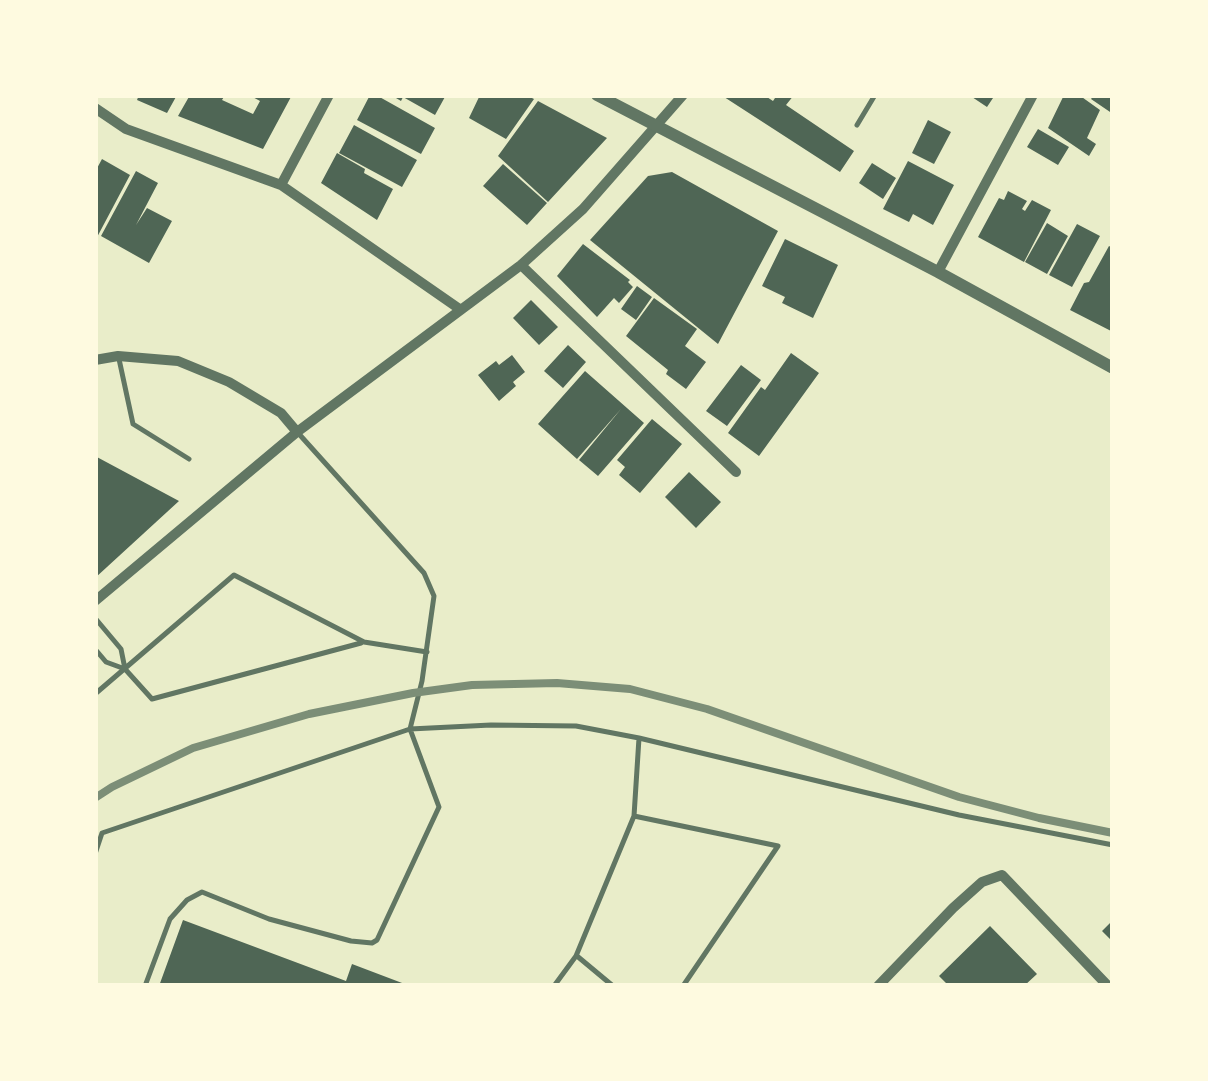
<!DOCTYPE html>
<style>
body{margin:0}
#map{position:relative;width:1208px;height:1081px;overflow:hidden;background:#e9edc9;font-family:Manrope,sans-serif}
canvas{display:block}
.frame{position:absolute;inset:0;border:98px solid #fefae0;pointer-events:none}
</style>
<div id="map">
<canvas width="1208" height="1081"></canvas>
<div class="frame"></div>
</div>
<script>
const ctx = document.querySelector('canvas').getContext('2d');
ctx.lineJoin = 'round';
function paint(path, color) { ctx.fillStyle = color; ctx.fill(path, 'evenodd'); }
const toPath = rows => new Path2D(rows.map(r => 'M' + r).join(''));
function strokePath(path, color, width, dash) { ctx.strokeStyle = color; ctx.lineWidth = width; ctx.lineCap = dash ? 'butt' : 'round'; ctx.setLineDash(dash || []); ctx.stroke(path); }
const building = toPath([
 [139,95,177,95,167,113,137,100],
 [190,95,225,95,222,100,253,114,260,101,249,95,292,95,263,149,178,116],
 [370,95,376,95,435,128,421,154,357,120],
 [391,95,446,95,435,115,403,97,401,101],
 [480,95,526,95,534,99,506,139,469,118],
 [721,95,764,95,773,101,775,98,771,95,794,95,786,105,854,151,840,172],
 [969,95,995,95,987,107],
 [1064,95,1079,95,1100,110,1087,138,1096,144,1089,156,1048,128],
 [1094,95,1113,95,1113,114,1091,99],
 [538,101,607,138,548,202,498,156],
 [928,120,951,132,934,164,912,153],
 [354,125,417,160,402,187,339,153],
 [1038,129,1069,147,1058,165,1027,147],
 [337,153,365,169,364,173,393,189,377,220,321,183],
 [102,159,130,175,95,241,95,172],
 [908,161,954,185,933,225,913,214,909,222,883,209],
 [872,163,896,178,883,199,859,183],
 [503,164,547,203,527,225,483,186],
 [136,171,158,183,136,225,147,208,172,221,149,263,101,236],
 [672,172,778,231,718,344,590,240,648,176],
 [1008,191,1027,201,1022,209,1025,211,1032,200,1051,210,1024,262,978,237,999,198,1004,200],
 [1047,223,1068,236,1047,274,1025,262],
 [1077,224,1100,236,1072,287,1049,275],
 [785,239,838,265,813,318,782,303,785,297,762,286],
 [583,244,630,280,628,282,633,287,619,303,614,298,597,317,557,276],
 [1109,246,1113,248,1113,332,1070,310,1084,283,1089,282],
 [637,286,652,297,636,320,621,309],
 [654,298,697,329,685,346,706,362,686,389,666,374,668,370,626,336],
 [531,300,558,327,539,345,513,318],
 [568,345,586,362,563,388,544,371],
 [791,353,819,373,759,456,728,433,761,387,765,390],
 [512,355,525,372,513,382,516,386,499,401,478,375,496,361,499,365],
 [741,365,761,380,727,426,706,411],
 [585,371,644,423,598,476,579,460,621,409,577,459,538,424],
 [652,419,682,444,640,493,619,475,625,467,617,460],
 [95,456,179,501,95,578],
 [689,472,721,502,696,528,665,497],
 [183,920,346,981,352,964,410,986,159,986],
 [1113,920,1113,942,1102,931],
 [990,926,1037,974,1024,986,949,986,939,976]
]);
const service = toPath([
 [857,125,875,95],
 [119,359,133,424,189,459],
 [95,618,121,649,125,669],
 [95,649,106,662,125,669,152,699,361,643],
 [95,694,234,575,364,642,427,652],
 [639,738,959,815,1113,845],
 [634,816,778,846,683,986],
 [95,854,102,833,410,729,422,681,434,596,424,573,299,434],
 [577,956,613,986],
 [145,986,170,919,187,900,202,892,269,919,351,941,372,943,377,940,439,807,410,729,491,725,576,726,639,738,634,816,576,956,554,986]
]);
const minor = toPath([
 [95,108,126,129,281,185,461,310],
 [281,185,329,95],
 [521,265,736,472],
 [938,272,1033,95],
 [95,360,118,356,178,361,229,382,281,413,297,432],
 [95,601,297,432,521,265,583,209,683,95],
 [878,986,953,908,982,882,1002,875,1108,986]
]);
const tertiary = toPath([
 [597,95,938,272,1113,368]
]);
const rail = toPath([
 [95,798,112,787,193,748,309,714,413,693,472,685,557,683,630,689,707,709,959,797,1039,818,1113,833]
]);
paint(building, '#4f6655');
strokePath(service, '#617663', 5);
strokePath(minor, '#617663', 10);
strokePath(tertiary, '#617663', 12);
strokePath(rail, '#7c8e77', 8);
</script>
